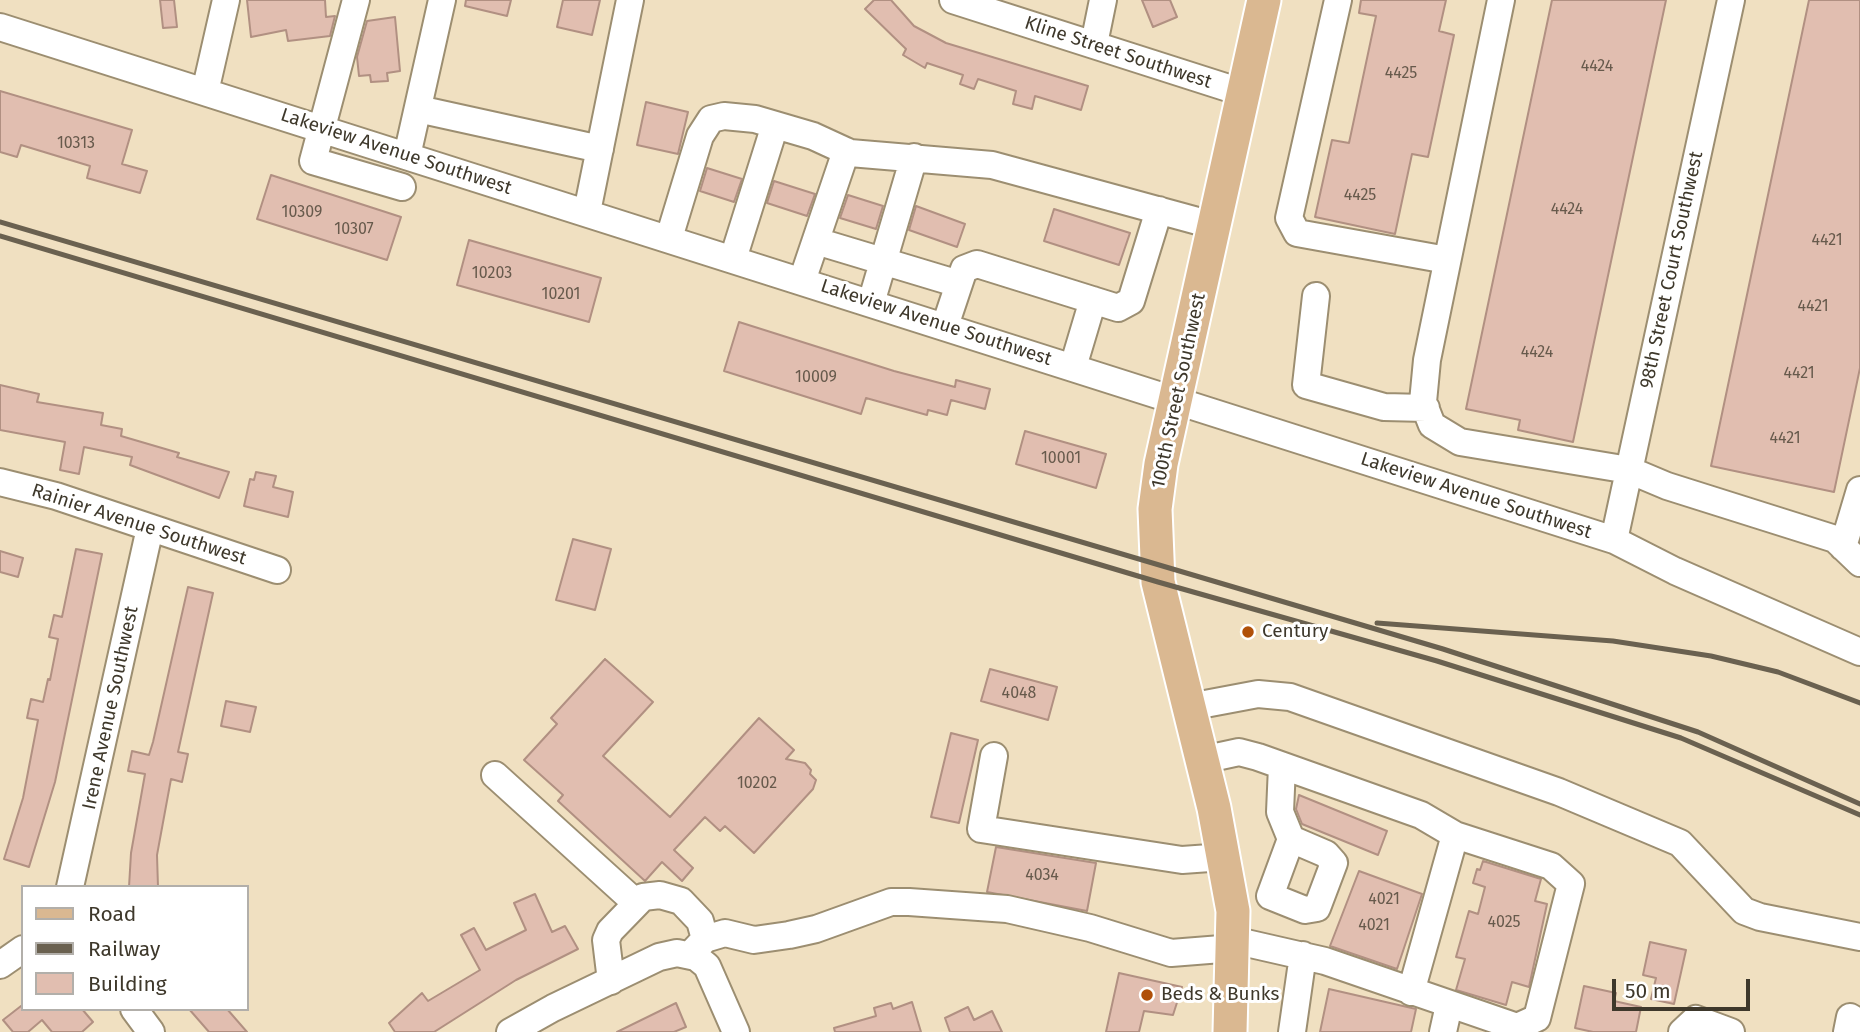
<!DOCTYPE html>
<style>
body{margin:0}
#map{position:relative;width:1860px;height:1032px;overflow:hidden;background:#f0e0c1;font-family:"Fira Sans",sans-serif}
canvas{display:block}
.legend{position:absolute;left:21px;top:885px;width:228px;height:126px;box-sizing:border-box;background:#fff;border:2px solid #b2afaa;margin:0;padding:9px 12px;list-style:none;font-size:21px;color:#3e382b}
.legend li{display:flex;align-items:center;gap:14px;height:35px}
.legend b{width:35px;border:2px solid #b2afaa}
.scale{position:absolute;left:1612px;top:979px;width:138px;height:32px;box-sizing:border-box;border:4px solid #3e382b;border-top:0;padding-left:9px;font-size:21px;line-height:24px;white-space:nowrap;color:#3e382b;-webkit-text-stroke:5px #fff;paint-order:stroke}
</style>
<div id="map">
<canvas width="1860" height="1032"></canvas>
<ul class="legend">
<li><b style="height:9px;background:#dab891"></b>Road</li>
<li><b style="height:9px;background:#6a6150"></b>Railway</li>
<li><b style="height:19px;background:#e1beb0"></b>Building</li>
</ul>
<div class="scale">50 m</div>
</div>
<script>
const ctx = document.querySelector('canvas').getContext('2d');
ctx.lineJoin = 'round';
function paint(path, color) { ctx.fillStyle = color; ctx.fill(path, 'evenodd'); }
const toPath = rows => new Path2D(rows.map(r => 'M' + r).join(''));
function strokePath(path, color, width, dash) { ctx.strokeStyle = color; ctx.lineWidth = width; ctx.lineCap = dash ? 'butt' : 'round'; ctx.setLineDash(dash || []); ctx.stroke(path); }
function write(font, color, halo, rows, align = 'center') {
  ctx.font = font + ' "Fira Sans",sans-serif'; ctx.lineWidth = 6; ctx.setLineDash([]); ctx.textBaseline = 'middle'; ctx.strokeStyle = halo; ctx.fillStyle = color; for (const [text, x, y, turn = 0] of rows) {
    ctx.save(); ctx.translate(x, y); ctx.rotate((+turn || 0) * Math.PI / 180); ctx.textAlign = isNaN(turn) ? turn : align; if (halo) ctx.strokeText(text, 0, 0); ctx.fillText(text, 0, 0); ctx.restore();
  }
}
const building = toPath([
 [160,0,174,0,177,27,163,28,160,0],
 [247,0,325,0,326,17,335,16,330,36,288,41,286,30,251,37,247,0],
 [466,0,511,0,507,16,465,6,466,0],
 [563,0,600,0,592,35,557,27,563,0],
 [874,0,891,0,914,26,946,43,1088,86,1081,110,1035,96,1032,109,1013,104,1016,91,978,79,974,89,960,84,963,75,927,63,925,68,903,55,906,49,865,9,874,0],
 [1142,0,1170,0,1177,17,1153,27,1142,0],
 [1361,0,1446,0,1439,31,1454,35,1428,157,1412,154,1395,234,1315,217,1332,140,1349,143,1376,16,1359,13,1361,0],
 [1552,0,1666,0,1573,442,1518,430,1520,420,1466,409,1552,0],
 [1809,0,1860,0,1860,368,1834,492,1711,466,1809,0],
 [395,17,400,71,387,73,388,81,371,82,370,75,359,76,357,57,367,21,395,17],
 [0,91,132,130,122,164,147,171,140,193,87,178,90,166,21,145,17,157,0,152,0,91],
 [646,102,688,112,678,154,637,145,646,102],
 [707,168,742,179,734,202,700,191,707,168],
 [271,175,401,217,387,260,257,219,271,175],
 [774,181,815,194,807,216,767,203,774,181],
 [848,195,883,206,876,229,840,218,848,195],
 [916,206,965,224,957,247,909,230,916,206],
 [1054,209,1130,233,1119,265,1044,241,1054,209],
 [469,240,601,278,589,322,457,285,469,240],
 [739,322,894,371,955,387,956,380,990,389,985,409,951,400,947,415,928,410,927,415,866,398,861,414,724,371,739,322],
 [0,385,39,394,37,402,103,413,101,425,122,429,121,436,179,453,177,457,229,472,219,498,130,465,132,457,84,447,79,474,60,470,65,442,0,430,0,385],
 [1025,431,1106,454,1096,488,1016,464,1025,431],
 [256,472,276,476,273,487,293,492,288,517,244,506,250,479,254,480,256,472],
 [573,539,611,549,595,610,556,600,573,539],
 [76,549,102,554,55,782,29,867,4,859,23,798,38,720,27,718,31,699,43,702,48,679,50,680,58,639,49,637,54,615,62,617,76,549],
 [0,551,23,558,18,577,0,572,0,551],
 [188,587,213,593,178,752,188,754,182,782,171,779,157,855,158,887,129,887,131,853,145,774,128,771,132,751,149,755,153,742,188,587],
 [605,659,653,702,603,756,670,817,759,718,794,750,786,759,805,763,811,770,810,774,816,780,813,789,754,853,725,826,720,831,705,817,674,850,693,868,682,881,662,862,645,881,558,801,563,795,524,760,557,724,551,718,605,659],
 [990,669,1057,687,1048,720,981,701,990,669],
 [226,701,256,707,250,732,221,726,226,701],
 [951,733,978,740,959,823,931,817,951,733],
 [1299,795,1387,831,1378,855,1302,824,1296,809,1299,795],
 [996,847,1096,863,1087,911,987,892,996,847],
 [1483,861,1541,879,1535,901,1547,904,1529,987,1512,982,1506,1005,1456,990,1465,959,1456,957,1469,911,1478,914,1485,887,1473,883,1477,869,1480,870,1483,861],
 [1359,871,1422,894,1397,969,1330,946,1359,871],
 [535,894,552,932,565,926,578,949,516,980,434,1032,395,1032,389,1023,422,993,428,1001,480,970,461,935,474,928,486,950,526,930,514,903,535,894],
 [1650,942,1686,950,1674,1004,1651,999,1656,978,1643,975,1650,942],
 [1119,973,1182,987,1173,1015,1144,1011,1139,1032,1106,1032,1119,973],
 [1584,986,1616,993,1614,1001,1641,1007,1636,1032,1593,1032,1575,1028,1584,986],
 [1329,989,1416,1009,1411,1032,1320,1032,1329,989],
 [912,1002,921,1032,835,1032,834,1028,876,1016,874,1008,891,1003,893,1009,912,1002],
 [676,1003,686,1027,674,1032,617,1032,676,1003],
 [21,1006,23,1009,82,1009,93,1022,82,1032,52,1032,42,1020,28,1032,13,1032,3,1020,21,1006],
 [968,1007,974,1020,992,1011,1002,1032,950,1032,945,1018,968,1007],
 [189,1009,227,1009,247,1032,209,1032,189,1009]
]);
const minor = toPath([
 [356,0,313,161,402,187],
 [953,0,1244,93],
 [1338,0,1289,218,1297,233,1447,260],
 [1501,0,1427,360,1423,402,1432,425,1460,442,1629,470,1667,486,1835,539,1860,563],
 [0,27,1614,540,1675,571,1860,652],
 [1094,44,1103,0],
 [205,92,226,0],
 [418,109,600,149],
 [407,156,442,0],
 [587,212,630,0],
 [669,238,700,136,711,119,724,116,755,119,813,136,850,153,992,165,1216,226],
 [816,241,959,284],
 [733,259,775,125],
 [802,281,846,151],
 [1316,296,1306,385,1384,407,1426,408],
 [871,303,914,157],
 [945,326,964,269,977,264,1118,308,1131,301,1159,210],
 [1073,367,1093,300],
 [0,482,56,496,277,570],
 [1614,540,1731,0],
 [1843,547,1860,490],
 [1189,707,1258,694,1290,697,1559,792,1680,843,1744,911,1760,917,1860,937],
 [994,756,981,829,1182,860,1224,857],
 [1202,760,1239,752,1258,757,1421,815,1455,835,1551,866,1571,884,1537,1018,1517,1027,1325,961,1233,940],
 [1282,766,1280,812,1291,839,1326,854,1334,863,1317,908,1305,910,1270,896,1291,839],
 [495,775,635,902],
 [70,887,150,528],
 [690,955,705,939,725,933,754,940,789,935,816,929,891,902,909,902,1007,909,1090,928,1171,953,1234,948],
 [0,965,23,949],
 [611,981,606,940,610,931,643,897,660,895,681,901,700,921,705,939],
 [1411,992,1455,835],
 [134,1009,151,1032],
 [510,1032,553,1008,659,957,677,953,696,957,707,966,736,1032],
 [1292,1032,1303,955],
 [1443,1032,1449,1005],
 [1682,1032,1696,1019,1731,1032],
 [1847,1032,1850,1017,1860,1023]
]);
const major = toPath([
 [1230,1032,1233,911,1214,808,1158,582,1155,509,1161,464,1264,0]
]);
const rail = toPath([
 [0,222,1443,649,1698,732,1860,804],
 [0,236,1158,582,1437,661,1681,738,1860,815],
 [1377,623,1613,641,1711,656,1778,672,1860,703]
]);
const markers = [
 [1248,632,7,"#b05009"],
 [1147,995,7,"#b05009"]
];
const numberNames = [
 ["4424",1597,67],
 ["4425",1401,74],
 ["10313",76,144],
 ["4425",1360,196],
 ["4424",1567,210],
 ["10309",302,213],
 ["10307",354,230],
 ["4421",1827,241],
 ["10203",492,274],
 ["10201",561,295],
 ["4421",1813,307],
 ["4424",1537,353],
 ["4421",1799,374],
 ["10009",816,378],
 ["4421",1785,439],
 ["10001",1061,459],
 ["4048",1019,694],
 ["10202",757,784],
 ["4034",1042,876],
 ["4021",1384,900],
 ["4025",1504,923],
 ["4021",1374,926]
];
const streetNames = [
 ["Kline Street Southwest",1118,53,18],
 ["Lakeview Avenue Southwest",396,152,18],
 ["98th Street Court Southwest",1672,270,-78],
 ["Lakeview Avenue Southwest",936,323,18],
 ["100th Street Southwest",1179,391,-78],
 ["Lakeview Avenue Southwest",1476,496,18],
 ["Rainier Avenue Southwest",139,525,18],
 ["Irene Avenue Southwest",111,708,-78]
];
const poiNames = [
 ["Century",1262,632],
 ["Beds & Bunks",1161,995]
];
paint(building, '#e1beb0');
strokePath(building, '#b19082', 2);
strokePath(minor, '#9c8e71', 30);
strokePath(major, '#fff', 37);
strokePath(minor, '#fff', 26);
strokePath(major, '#dab891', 33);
strokePath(rail, '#6a6150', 5);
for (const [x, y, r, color] of markers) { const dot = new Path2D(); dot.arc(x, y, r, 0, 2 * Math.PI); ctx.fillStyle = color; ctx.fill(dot); strokePath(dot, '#fff', 2.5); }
write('16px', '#675a4c', null, numberNames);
write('19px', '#3e382b', '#fff', streetNames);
write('19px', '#3e382b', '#fff', poiNames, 'left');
</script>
